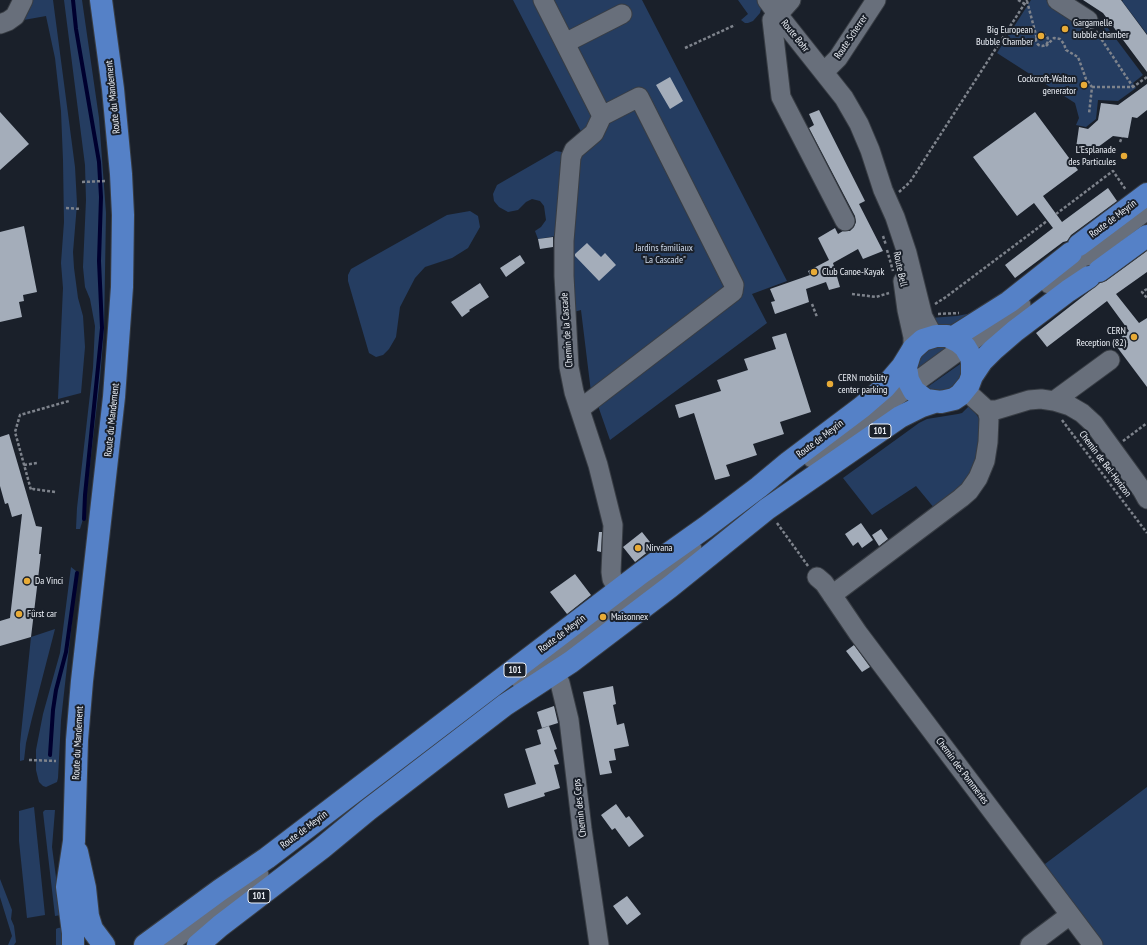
<!DOCTYPE html>
<meta charset="utf-8">
<style>
body{margin:0}
canvas{display:block;background:#1a202a}
</style>
<canvas width="1147" height="945"></canvas>
<script>
const ctx = document.querySelector('canvas').getContext('2d');
ctx.lineJoin = 'round';
function paint(path, color) { ctx.fillStyle = color; ctx.fill(path, 'evenodd'); }
const toPath = rows => new Path2D(rows.map(r => 'M' + r).join(''));
function strokePath(path, color, width, dash) { ctx.strokeStyle = color; ctx.lineWidth = width; ctx.lineCap = dash ? 'butt' : 'round'; ctx.setLineDash(dash || []); ctx.stroke(path); }
function write(font, color, halo, rows, align = 'center') {
  ctx.font = font + ' "PT Sans Narrow",sans-serif'; ctx.lineWidth = 4; ctx.setLineDash([]); ctx.textBaseline = 'middle'; ctx.strokeStyle = halo; ctx.fillStyle = color; for (const [text, x, y, turn = 0] of rows) {
    ctx.save(); ctx.translate(x, y); ctx.rotate((+turn || 0) * Math.PI / 180); ctx.textAlign = isNaN(turn) ? turn : align; if (halo) ctx.strokeText(text, 0, 0); ctx.fillText(text, 0, 0); ctx.restore();
  }
}
const green = toPath([
 [29,0,53,0,75,167,77,204,73,252,74,268,78,298,83,316,85,347,81,393,58,399,63,288,61,263,64,222,63,160,61,111,55,58,46,16,18,21],
 [64,0,82,0,99,118,106,213,104,330,100,378,84,516,80,529,76,529,77,508,93,368,95,326,90,299,85,287,83,267,86,200,85,165],
 [513,0,642,0,787,281,752,294,767,323,610,440,596,400,591,392,581,310,570,313,576,153,588,145],
 [738,0,757,0,761,9,760,13,753,21,748,23,745,23,741,20,748,14],
 [1031,0,1046,0,1085,24,1093,35,1107,27,1143,75,1133,83,1136,88,1118,101,1098,100,1096,119,1086,127,1076,125,1079,118,1075,103,997,53],
 [1123,0,1147,0,1147,34,1122,1],
 [556,151,562,152,566,155,556,236,538,239,535,231,541,227,546,220,544,206,540,201,532,199,526,202,518,210,508,212,499,207,494,201,493,194,497,185],
 [470,211,478,216,480,227,468,248,452,258,425,267,415,278,400,307,396,337,389,349,383,355,376,357,369,353,348,281,348,275,351,269,447,215],
 [977,312,968,322,945,328,940,327,930,318,957,316],
 [939,345,954,350,917,377,916,365,924,351],
 [963,362,962,377,953,389,939,393,926,388],
 [969,406,973,410,981,421,983,431,972,477,935,509,916,486,872,515,843,478,919,423,927,419,958,414,962,413],
 [71,567,76,571,77,576,61,720,58,778,57,782,46,787,43,786,39,782,36,770,36,750,43,714,60,653],
 [55,629,32,718,26,743,24,760,20,761,20,744,31,637],
 [1147,787,1147,945,1099,945,1041,867],
 [34,807,45,915,27,918,19,841,19,811],
 [45,810,55,810,52,847,61,915,55,916,43,812],
 [0,879,12,910,11,919,14,926,16,942,14,945,8,945,12,936,0,897],
 [66,927,66,945,56,945,56,929,58,928]
]);
const stream = toPath([
 [73,0,76,29,99,162,101,197,99,261,102,328,85,495,84,519],
 [50,755,53,710,56,690,66,652,77,573]
]);
const building = toPath([
 [1083,0,1121,0,1147,35,1147,72,1103,13],
 [670,77,683,101,670,109,656,85],
 [1147,84,1147,110,1137,118,1132,117,1128,138,1113,136,1094,150,1076,148,1079,127,1088,129,1098,120,1101,103,1118,105],
 [819,110,865,201,859,204,883,251,863,259,858,249,833,263,840,287,829,290,826,282,806,289,809,302,775,314,771,302,775,301,770,289,810,275,808,271,829,260,818,238,835,228,838,234,843,231,850,231,854,227,856,222,855,216,809,128,814,125,809,114],
 [0,112,29,144,0,170],
 [1035,112,1078,170,1043,196,1062,222,1108,188,1117,201,1071,235,1067,241,1063,242,1015,278,1005,265,1053,228,1034,203,1017,216,973,157],
 [24,226,37,292,23,295,24,301,19,302,22,317,0,322,0,232],
 [553,237,553,247,540,249,538,239],
 [587,243,601,257,605,253,616,265,599,281,575,256,575,254],
 [1147,251,1147,272,1116,294,1139,323,1147,318,1147,387,1114,343,1129,331,1107,301,1047,347,1036,333,1100,283,1106,281],
 [520,255,525,263,506,277,500,268],
 [480,283,489,297,469,310,470,311,462,317,451,302],
 [786,333,811,412,780,422,784,434,753,444,757,455,726,465,730,476,715,480,694,413,679,418,675,405,721,391,717,380,748,370,744,359,776,349,772,337],
 [9,434,36,526,42,527,39,554,41,554,31,637,0,646,0,621,10,618,22,514,12,517,8,503,5,504,0,486,0,437],
 [861,523,873,540,862,548,858,542,853,546,845,534],
 [881,529,888,539,879,546,872,535],
 [599,532,602,532,601,552,597,551],
 [642,532,654,547,635,562,623,547],
 [575,574,591,595,567,614,550,592],
 [854,645,870,667,862,672,846,651],
 [613,686,616,704,613,705,617,725,624,723,629,746,614,749,616,760,609,761,612,773,600,775,583,692],
 [554,706,558,723,542,728,537,712],
 [549,726,557,749,554,750,559,764,554,765,560,788,544,793,545,796,508,808,504,794,536,784,525,749,541,744,537,730],
 [616,804,626,818,629,816,644,836,629,847,615,828,612,830,601,815],
 [627,896,641,914,627,925,613,906]
]);
const path = toPath([
 [1018,0,1025,4],
 [1027,1,1037,39],
 [1096,31,1133,87],
 '1036 40a6 6 0 1 1 12 0a6 6 0 1 1-12 0Z',
 [1046,46,1054,38,1060,39,1064,44,1066,50,1078,57,1086,79,1092,87,1089,114],
 [685,48,735,25],
 [1092,87,1133,87,1147,77],
 [1120,142,1122,137],
 [82,182,105,181],
 [899,192,910,182,1027,0],
 [66,208,81,209],
 [1056,214,1113,171,1126,190],
 [883,236,886,245],
 [887,250,893,271],
 [1147,289,1142,292,1147,298],
 [852,294,876,297,889,293],
 [812,304,817,317],
 [935,304,946,297,1047,221],
 [938,314,959,313],
 [1062,420,1147,533],
 [1123,441,1147,423],
 [24,465,37,463],
 [55,492,33,489,31,490,15,432,20,415,69,401],
 [777,523,808,566],
 [29,760,56,761]
]);
const minor = toPath([
 [543,0,602,116],
 [767,0,779,16,844,98,859,124,870,150,883,190,895,217,907,253,923,317,930,330,936,336],
 [1057,0,1088,20],
 [779,16,783,9,791,0],
 [772,20,781,97,845,221],
 [0,24,8,21,15,16,23,0],
 [565,43,622,14],
 [824,72,838,58,876,0],
 [1087,256,1147,210],
 [903,281,907,310,913,337,913,349],
 [1049,284,1078,262],
 [1054,401,1110,360],
 [580,409,733,292,734,285,639,97,602,116,594,133,574,150,571,157,564,241,564,276,569,367,574,392,598,465,613,525,611,572,612,579,619,591],
 [987,410,996,410,1029,400,1041,399,1054,401,1070,406,1082,413,1094,424,1142,490,1147,499],
 [812,458,1021,305],
 [817,577,824,583,858,633,1093,945],
 [832,595,961,498,969,491,978,478,985,461,988,442,989,418,987,410,965,390],
 [554,674,560,683,569,720,582,829,599,945],
 [519,678,561,649,692,549],
 [167,945,259,875],
 [1030,945,1070,915]
]);
const major = toPath([
 [1079,245,1147,194],
 [1099,271,1147,236],
 [952,338,1009,302,1071,253],
 [972,376,982,361,993,350,1015,331,1068,291,1089,277],
 [77,852,85,888,88,916,92,929,104,945],
 [73,945,73,933,67,887,74,841,77,740,82,681,114,397,122,287,123,215,121,174,113,89,101,0],
 [145,945,220,890,267,858,641,573,706,527,759,487,789,462,862,407,884,388,902,367,910,354,913,349,923,340,936,336,947,336,959,342,965,347,971,357,972,363,972,376,969,384,960,395,954,399,941,402,926,400,914,391,908,380,906,367,910,354],
 [198,945,220,926,322,848,368,810,505,705,571,662,670,587,767,509,900,417,922,406,934,402]
]);
const markers = [
 [1065,29,4,"#e8ab37"],
 [1041,36,4,"#e8ab37"],
 [1084,85,4,"#e8ab37"],
 [1124,156,4,"#e8ab37"],
 [814,272,4,"#e8ab37"],
 [1134,337,4,"#e8ab37"],
 [830,384,4,"#e8ab37"],
 [638,548,4,"#e8ab37"],
 [27,581,4,"#e8ab37"],
 [19,614,4,"#e8ab37"],
 [603,617,4,"#e8ab37"]
];
const shields = [
 [880,431,22],
 [515,670,22],
 [259,896,22]
];
const shieldNames = [
 ["101",880,431],
 ["101",515,670],
 ["101",259,896]
];
const poiNames = [
 ["Gargamelle",1073,23],
 ["bubble chamber",1073,35],
 ["Big European",1033,30,"right"],
 ["Bubble Chamber",1033,42,"right"],
 ["Cockcroft-Walton",1076,79,"right"],
 ["generator",1076,91,"right"],
 ["L'Esplanade",1116,150,"right"],
 ["des Particules",1116,162,"right"],
 ["Club Canoe-Kayak",822,272],
 ["CERN",1126,331,"right"],
 ["Reception (82)",1126,343,"right"],
 ["CERN mobility",838,378],
 ["center parking",838,390],
 ["Nirvana",646,548],
 ["Da Vinci",35,581],
 ["Fürst car",27,614],
 ["Maisonnex",611,617]
];
const streetNames = [
 ["Route Bohr",795,36,51],
 ["Route Scherrer",851,37,-56],
 ["Route du Mandement",113,97,-96],
 ["Route de Meyrin",1113,219,-37],
 ["Route Bell",900,269,78],
 ["Chemin de la Cascade",567,330,-94],
 ["Route du Mandement",112,420,-84],
 ["Route de Meyrin",820,439,-37],
 ["Chemin de Bel-Horizon",1105,464,53],
 ["Route de Meyrin",562,634,-37],
 ["Route du Mandement",78,743,-87],
 ["Chemin des Pommeries",962,771,53],
 ["Chemin des Ceps",580,808,-96],
 ["Route de Meyrin",304,830,-37]
];
const parkNames = [
 ["Jardins familiaux",664,248],
 ["\"La Cascade\"",664,260]
];
paint(green, '#253d61');
strokePath(stream, '#00002e', 4);
paint(building, '#a4adba');
strokePath(minor, '#383d44', 21);
strokePath(major, '#383d44', 24);
strokePath(path, '#7e838c', 2.5, [3, 2]);
strokePath(minor, '#686f7b', 19);
strokePath(major, '#5581c7', 22);
for (const [x, y, r, color] of markers) { const dot = new Path2D(); dot.arc(x, y, r, 0, 2 * Math.PI); ctx.fillStyle = color; ctx.fill(dot); strokePath(dot, '#1a202a', 1.5); }
for (const [x, y, w] of shields) { const box = new Path2D(); box.roundRect(x - w / 2, y - 7, w, 14, 3); ctx.fillStyle = '#1a202a'; ctx.fill(box); strokePath(box, '#ecf0f7', 1); }
write('bold 9px', '#ecf0f7', null, shieldNames);
write('10px', '#ecf0f7', '#1a202a', poiNames, 'left');
write('10px', '#ecf0f7', '#1a202a', streetNames);
write('10px', '#d1dced', '#1a202a', parkNames);
</script>
